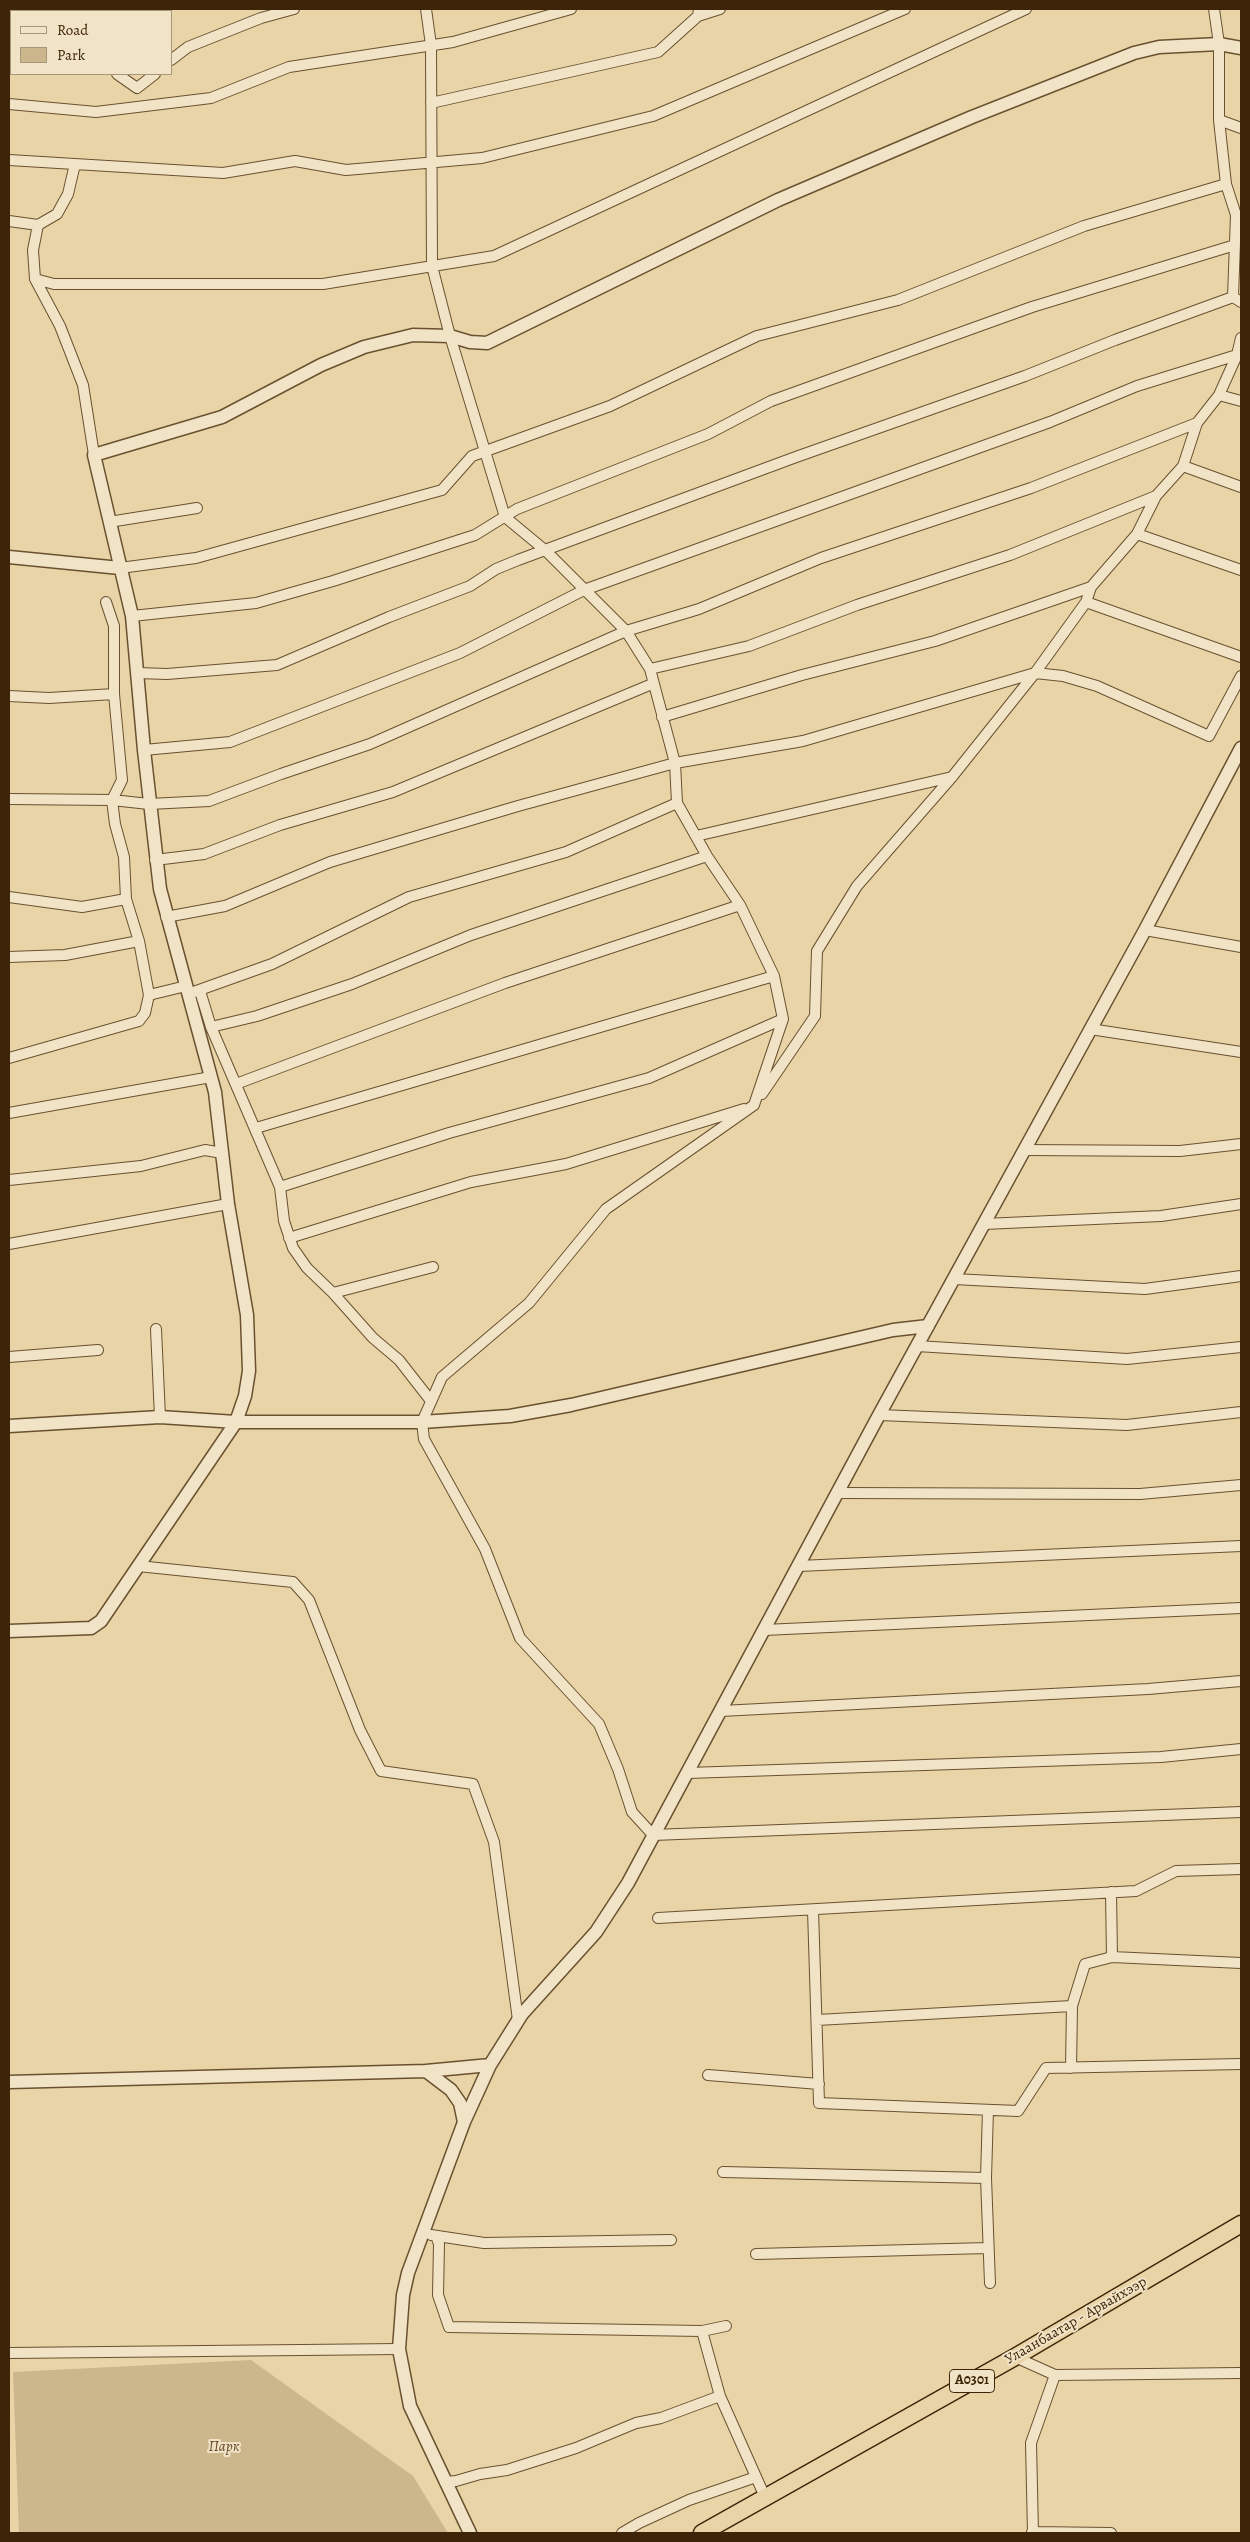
<!DOCTYPE html>
<meta charset="utf-8">
<style>
body{margin:0}
#map{position:relative;width:1250px;height:2542px;overflow:hidden;background:#e9d4a7;font-family:Alegreya,serif}
canvas{display:block}
.frame{position:absolute;inset:0;border:10px solid #3e2509;pointer-events:none}
.legend{position:absolute;left:10px;top:10px;width:162px;height:65px;box-sizing:border-box;background:#f1e3c6;border:1px solid #a9977a;margin:0;padding:6px 9px;list-style:none;font-size:15px;color:#3e2509}
.legend li{display:flex;align-items:center;gap:10px;height:25px}
.legend b{width:25px;border:1px solid #a9977a}
</style>
<div id="map">
<canvas width="1250" height="2542"></canvas>
<div class="frame"></div>
<ul class="legend">
<li><b style="height:6px;background:#f1e3c6"></b>Road</li>
<li><b style="height:14px;background:#ccb68c"></b>Park</li>
</ul>
</div>
<script>
const ctx = document.querySelector('canvas').getContext('2d');
ctx.lineJoin = 'round';
function paint(path, color) { ctx.fillStyle = color; ctx.fill(path, 'evenodd'); }
const toPath = rows => new Path2D(rows.map(r => 'M' + r).join(''));
function strokePath(path, color, width, dash) { ctx.strokeStyle = color; ctx.lineWidth = width; ctx.lineCap = dash ? 'butt' : 'round'; ctx.setLineDash(dash || []); ctx.stroke(path); }
function write(font, color, halo, rows, align = 'center') {
  ctx.font = font + ' Alegreya,serif'; ctx.lineWidth = 4; ctx.setLineDash([]); ctx.textBaseline = 'middle'; ctx.strokeStyle = halo; ctx.fillStyle = color; for (const [text, x, y, turn = 0] of rows) {
    ctx.save(); ctx.translate(x, y); ctx.rotate((+turn || 0) * Math.PI / 180); ctx.textAlign = isNaN(turn) ? turn : align; if (halo) ctx.strokeText(text, 0, 0); ctx.fillText(text, 0, 0); ctx.restore();
  }
}
const green = toPath([
 [251,2360,413,2476,448,2533,19,2533,13,2372]
]);
const minor = toPath([
 [426,9,431,45,432,266,450,336,505,517,546,551,626,631,650,669,675,763,677,803,707,856,740,905,774,976,783,1019,754,1105,606,1209,529,1303,442,1377,422,1422,424,1439,485,1549,520,1638,599,1724,618,1769,632,1812,653,1835,1241,1812],
 [1214,9,1219,44,1219,120,1226,184,1236,215,1233,297,1241,302],
 [698,16,720,9],
 [9,40,11,41],
 [171,60,188,47,261,18,294,9],
 [117,74,137,88,155,74],
 [431,103,658,52,698,16,699,9],
 [9,104,96,112,211,98,289,67,453,42,571,9],
 [1219,120,1241,128],
 [9,160,223,173,295,161,346,170,482,158,653,116,905,9],
 [75,164,68,194,57,214,38,225,33,250,35,279,60,326,83,385,94,455],
 [9,221,38,225],
 [35,279,54,284,323,284,494,256,1026,9],
 [1219,395,1241,401],
 [1183,466,1241,487],
 [109,522,197,508],
 [1137,534,1241,570],
 [120,568,196,558,442,490,472,456,610,406,757,336,898,300,1084,226,1226,184],
 [106,602,114,626,114,694,122,780,112,800,115,824,124,857,126,899,139,941,149,995],
 [1086,602,1241,657],
 [132,616,256,603,333,581,475,535,517,509,708,434,771,401,1032,307,1235,245],
 [650,669,749,646,857,605,1010,555,1156,496],
 [138,673,167,674,277,665,389,617,470,586,496,569,518,560,796,457,1025,376,1115,340,1233,297],
 [9,696,49,698,114,694],
 [662,717,802,675,935,641,1091,587],
 [144,750,230,742,460,653,584,590,1050,422,1137,386,1237,355],
 [9,799,112,800,149,804,209,801,281,774,370,744,626,631,699,609,821,558,1031,488,1197,423],
 [696,836,952,777],
 [155,860,204,854,280,825,393,792,652,684],
 [9,897,82,907,126,899],
 [166,917,225,906,330,862,518,806,675,763,803,741,1035,673,1063,676,1097,686,1209,736,1241,676],
 [1145,930,1241,947],
 [9,957,65,955,139,941],
 [200,991,211,1027,280,1187,284,1221,293,1248,307,1268,333,1293,373,1338,399,1360,431,1401],
 [188,994,272,964,409,897,566,852,677,803],
 [211,1027,257,1016,352,984,471,935,707,856],
 [1090,1029,1241,1052],
 [9,1058,139,1021,145,1013,149,995,186,986],
 [236,1084,505,983,740,905],
 [762,1094,815,1016,817,951,857,886,952,777,1035,673,1086,602,1091,587,1137,534,1156,496,1183,466,1197,423,1219,395,1237,355,1241,338],
 [9,1113,211,1077],
 [256,1128,774,976],
 [1024,1150,1180,1151,1241,1144],
 [9,1180,141,1166,205,1150,222,1153],
 [280,1187,449,1133,649,1078,783,1019],
 [984,1224,1161,1216,1241,1204],
 [289,1238,471,1182,566,1164,744,1109],
 [9,1244,228,1204],
 [954,1279,1145,1289,1241,1276],
 [333,1293,433,1267],
 [156,1329,160,1417],
 [917,1346,1127,1359,1241,1347],
 [9,1357,98,1350],
 [879,1415,1127,1425,1241,1412],
 [838,1493,1140,1494,1241,1485],
 [138,1566,293,1582,309,1600,360,1730,381,1771,473,1784,494,1842,518,2020],
 [799,1566,1241,1546],
 [764,1630,1241,1608],
 [721,1711,1148,1689,1241,1681],
 [688,1773,1161,1757,1241,1749],
 [813,1910,819,2103,1018,2111,1046,2068,1241,2064],
 [658,1918,1136,1891,1176,1871,1241,1869],
 [1112,1957,1241,1963],
 [817,2020,1072,2006],
 [1071,2068,1072,2006,1085,1964,1112,1957,1111,1892],
 [708,2075,819,2084],
 [988,2110,986,2178,990,2283],
 [723,2172,986,2178],
 [431,2235,484,2243,671,2240],
 [436,2236,439,2244,438,2295,449,2327,702,2331,726,2326],
 [756,2254,988,2248],
 [702,2331,720,2396,765,2497],
 [9,2353,399,2349],
 [1015,2357,1055,2375,1241,2373],
 [445,2482,456,2481,480,2474,507,2470,576,2448,636,2423,661,2418,720,2396],
 [1032,2532,1111,2533],
 [622,2533,639,2523,689,2500,756,2477],
 [1033,2533,1031,2443,1055,2375]
]);
const tertiary = toPath([
 [9,557,120,568],
 [9,1426,160,1417,236,1422,422,1422,510,1416,571,1405,893,1330,928,1326],
 [9,1631,91,1628,101,1621,236,1422,245,1396,249,1371,247,1315,228,1204,215,1092,160,889,144,750,132,616,94,455,222,417,321,365,364,347,413,335,450,336,470,342,487,343,778,200,972,117,1134,53,1159,47,1219,44,1241,48],
 [426,2071,451,2090,460,2103,464,2122],
 [9,2082,426,2071,490,2065],
 [470,2533,410,2406,399,2349,403,2295,408,2273,464,2122,490,2065,522,2014,596,1932,628,1883,879,1415,1145,930,1241,748]
]);
const trunk = toPath([
 [702,2533,1015,2357,1241,2224]
]);
const shields = [
 [972,2381,45]
];
const shieldNames = [
 ["A0301",972,2381]
];
const streetNames = [
 ["Улаанбаатар - Арвайхээр",1076,2321,-30]
];
const parkNames = [
 ["Парк",224,2447]
];
paint(green, '#ccb68c');
strokePath(minor, '#695130', 12);
strokePath(tertiary, '#695130', 15);
strokePath(trunk, '#3e2509', 19);
strokePath(minor, '#f1e3c6', 10);
strokePath(tertiary, '#f1e3c6', 12);
strokePath(trunk, '#e9d4a7', 16);
for (const [x, y, w] of shields) { const box = new Path2D(); box.roundRect(x - w / 2, y - 11.5, w, 23, 4); ctx.fillStyle = '#f1e3c6'; ctx.fill(box); strokePath(box, '#3e2509', 1); }
write('bold 14px', '#3e2509', null, shieldNames);
write('15px', '#3e2509', '#f1e3c6', streetNames);
write('italic 15px', '#62492a', '#f1e3c6', parkNames);
</script>
